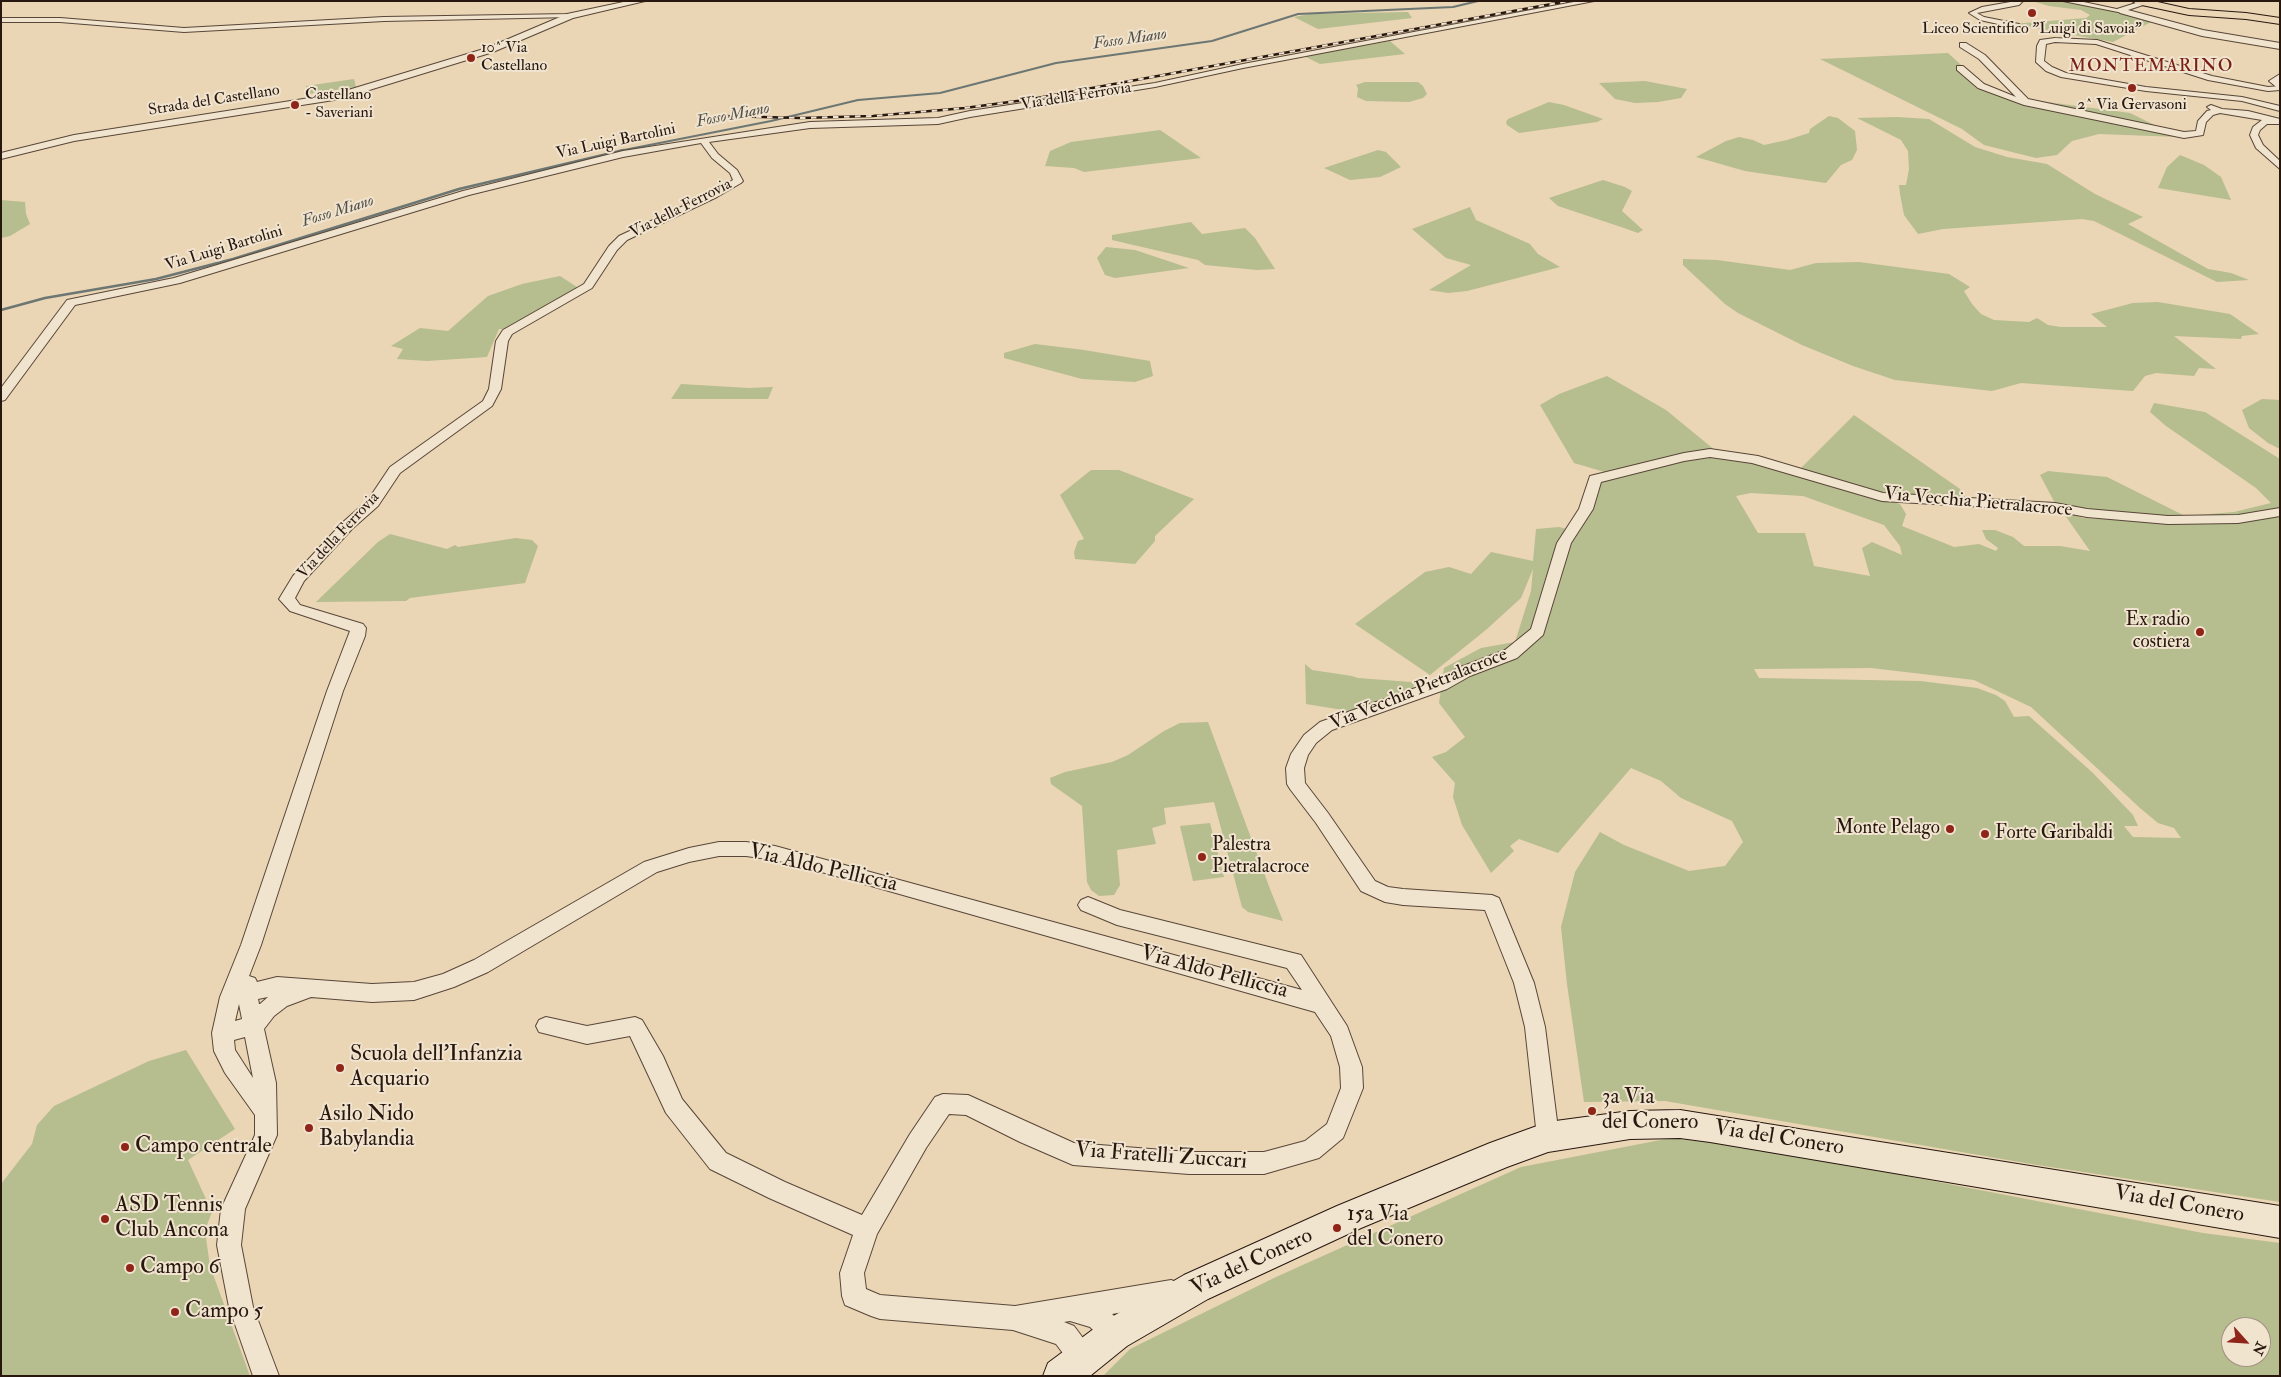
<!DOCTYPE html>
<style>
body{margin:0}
#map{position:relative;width:2281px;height:1377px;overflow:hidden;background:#ead5b5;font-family:"IM FELL Double Pica",serif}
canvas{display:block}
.frame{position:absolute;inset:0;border:2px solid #28170f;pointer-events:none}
.north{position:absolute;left:2221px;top:1317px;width:50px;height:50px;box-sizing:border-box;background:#f1e4cf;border:1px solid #a19282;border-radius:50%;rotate:116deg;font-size:14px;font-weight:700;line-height:20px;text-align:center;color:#28170f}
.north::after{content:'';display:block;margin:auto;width:18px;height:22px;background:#8f2418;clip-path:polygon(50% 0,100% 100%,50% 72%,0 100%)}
</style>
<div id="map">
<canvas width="2281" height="1377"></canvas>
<div class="frame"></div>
<div class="north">N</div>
</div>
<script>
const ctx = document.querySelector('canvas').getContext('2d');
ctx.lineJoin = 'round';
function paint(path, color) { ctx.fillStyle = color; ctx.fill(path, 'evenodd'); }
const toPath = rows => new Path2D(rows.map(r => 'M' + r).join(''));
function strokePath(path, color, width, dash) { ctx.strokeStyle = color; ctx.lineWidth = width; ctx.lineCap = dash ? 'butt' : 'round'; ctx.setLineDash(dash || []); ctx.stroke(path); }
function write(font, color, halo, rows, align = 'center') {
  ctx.font = font + ' "IM FELL Double Pica",serif'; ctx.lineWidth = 4; ctx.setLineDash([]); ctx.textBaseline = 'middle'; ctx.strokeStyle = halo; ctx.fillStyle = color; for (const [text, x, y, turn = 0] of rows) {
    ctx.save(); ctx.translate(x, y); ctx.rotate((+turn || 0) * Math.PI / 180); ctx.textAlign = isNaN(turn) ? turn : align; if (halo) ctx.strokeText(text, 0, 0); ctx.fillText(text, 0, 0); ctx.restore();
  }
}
const green = toPath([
 [2032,1,2061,1,2155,20,2113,42,2012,24,2086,18,2090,15,2081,10,2049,6],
 [1408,12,1412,18,1318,29,1294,17,1310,14],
 [1390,41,1405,54,1320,64,1304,56],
 [1948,53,1983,85,2017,98,2130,113,2179,137,2099,134,2072,141,2057,155,2036,158,1984,145,1962,129,1820,59],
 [354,79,356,87,308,94,306,86],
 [1645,81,1687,89,1681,98,1658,102,1635,103,1615,99,1599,83],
 [1365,82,1418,82,1423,86,1427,94,1423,98,1409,102,1366,101,1357,97,1358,88,1356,85],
 [1549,102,1564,105,1603,119,1597,122,1519,133,1507,125,1506,122,1508,119],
 [1829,116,1838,118,1855,131,1857,150,1852,160,1841,165,1826,183,1745,171,1696,157,1726,141,1739,137,1753,140,1764,145,1787,140,1809,133,1810,129],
 [1897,117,1929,119,1975,147,2007,157,2047,164,2095,194,2143,217,2128,224,2208,269,2231,273,2249,280,2217,282,2094,221,2082,219,1943,229,1918,234,1904,215,1900,194,1899,185,1906,185,1909,169,1908,151,1901,140,1857,118],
 [1160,130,1201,158,1084,172,1074,168,1045,166,1050,151,1071,142],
 [1378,150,1386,152,1401,167,1380,177,1350,180,1324,168],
 [2180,155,2204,165,2221,177,2231,200,2158,188,2167,167],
 [1603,180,1625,187,1632,191,1622,211,1643,230,1638,233,1624,228,1558,206,1549,198],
 [1,200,25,202,26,214,30,224,10,236,1,238],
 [1470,207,1476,220,1530,244,1538,254,1560,267,1467,291,1448,293,1429,290,1471,265,1446,258,1412,229],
 [1191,222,1202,234,1245,228,1255,238,1275,269,1257,270,1205,265,1198,260,1112,240,1112,235],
 [1106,247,1135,250,1189,268,1115,278,1105,275,1098,260,1097,258],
 [1683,259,1717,260,1790,270,1816,263,1859,262,1949,274,1970,287,1964,291,1972,304,1981,314,1994,320,2029,322,2037,318,2048,325,2061,327,2107,327,2091,314,2133,303,2158,302,2230,314,2259,334,2242,336,2241,339,2174,336,2216,369,2199,368,2194,376,2156,373,2145,376,2133,391,2021,383,1992,391,1895,380,1853,366,1802,345,1738,313,1725,304,1683,265],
 [560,276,577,287,577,290,506,329,499,329,487,357,427,361,397,359,403,349,391,346,420,328,448,331,488,296,522,284],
 [1035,344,1084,350,1150,361,1153,376,1135,382,1082,379,1004,358,1004,353],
 [1607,376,1666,410,1716,451,1608,473,1574,463,1540,405,1559,394],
 [681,384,749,388,773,387,768,399,671,399],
 [2262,399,2280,400,2280,449,2268,443,2249,428,2242,410],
 [2154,403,2205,412,2280,459,2280,1202,2031,1164,1665,1101,1584,1102,1567,984,1561,927,1575,872,1600,832,1624,845,1689,871,1725,866,1743,842,1732,821,1681,798,1661,781,1631,768,1558,853,1519,839,1510,846,1514,851,1491,873,1462,825,1453,797,1455,783,1432,757,1446,752,1465,737,1439,703,1444,668,1481,648,1515,642,1531,591,1533,569,1521,598,1487,629,1430,675,1355,624,1425,572,1449,567,1471,574,1491,552,1533,561,1536,529,1559,527,1579,532,1601,481,1698,458,1729,456,1900,504,1906,514,1902,526,1954,547,1979,544,1996,551,1998,548,1986,539,1982,530,1995,530,2013,537,2024,546,2060,546,2090,551,2062,511,2083,518,2205,524,2194,519,2088,513,2056,505,2040,475,2048,471,2107,477,2185,516,2234,512,2271,503,2256,488,2166,426,2150,412],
 [1751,493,1803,496,1884,525,1900,546,1902,555,1872,542,1862,548,1870,576,1814,566,1805,533,1758,533,1736,496],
 [1871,668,1974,680,2031,707,2140,808,2158,823,2174,828,2181,838,2133,837,2124,826,2138,826,2133,815,2093,773,2029,716,2014,717,2005,701,1996,695,1977,688,1920,681,1759,678,1754,669],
 [1854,415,1960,489,1966,501,1880,492,1800,469],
 [1091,470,1119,470,1194,499,1155,536,1155,541,1135,564,1075,559,1074,552,1078,541,1084,539,1060,495],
 [390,534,447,549,455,545,458,547,516,538,532,540,538,546,525,583,410,598,406,601,316,602,378,542],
 [1305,664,1312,670,1352,676,1358,678,1411,682,1414,685,1413,688,1355,712,1306,704],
 [1208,722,1270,889,1283,921,1248,912,1242,907,1214,802,1164,808,1166,824,1152,828,1156,844,1117,850,1120,885,1114,895,1099,896,1091,890,1087,882,1082,806,1051,784,1050,778,1065,772,1112,762,1128,755,1164,731,1180,723],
 [1210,823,1224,877,1193,881,1180,826],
 [186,1050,235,1129,188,1160,212,1212,207,1225,206,1238,210,1266,250,1376,1,1376,1,1184,32,1144,37,1125,54,1106,149,1061],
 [1671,1138,1767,1149,2203,1233,2280,1243,2280,1376,1103,1376,1130,1349,1276,1277,1521,1167],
 [2231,1327,2261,1327,2261,1357,2231,1357]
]);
const streamFar1 = toPath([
 [619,151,771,121,858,100,940,93,1056,63,1212,41,1298,14,1453,7,1478,1]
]);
const stream = toPath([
 [1,310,45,298,156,279,233,259,459,189,624,150]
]);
const minor = toPath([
 [1579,1,1594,1,1243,68,1155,87,970,117,938,124,810,128,709,142,718,154,737,170,743,181,741,183,717,197,627,240,617,250,592,288,512,334,508,341,501,389,492,406,400,473,378,506,352,529,304,581,295,598,300,605,363,624,366,628,365,636,343,691,261,945,249,976,255,978,257,982,277,977,372,984,414,982,443,974,474,960,644,862,689,848,719,842,746,842,775,846,1302,990,1287,968,1117,925,1081,910,1078,905,1081,900,1088,897,1120,910,1301,955,1347,1026,1362,1067,1363,1088,1343,1138,1319,1158,1264,1174,1189,1174,1073,1165,1020,1142,966,1115,949,1114,926,1148,877,1234,864,1273,866,1289,880,1295,1015,1306,1171,1280,1180,1283,1183,1292,1180,1301,1171,1304,1112,1314,1124,1325,1128,1334,1124,1343,1115,1347,1106,1343,1090,1327,1070,1321,1064,1322,1074,1326,1092,1350,1096,1359,1092,1368,1083,1372,1074,1368,1056,1344,1013,1330,880,1319,871,1316,845,1305,842,1296,840,1273,853,1235,769,1198,710,1169,666,1113,630,1036,587,1044,539,1032,536,1026,539,1020,546,1017,587,1026,635,1017,642,1020,663,1056,682,1099,726,1153,785,1182,862,1215,910,1134,935,1097,943,1094,968,1095,1074,1143,1189,1152,1264,1152,1305,1141,1327,1124,1341,1088,1340,1067,1331,1036,1315,1012,829,874,775,860,746,856,719,856,689,862,657,872,488,972,454,987,414,1000,372,1002,311,997,287,1006,274,1016,264,1029,276,1083,277,1135,245,1209,241,1245,253,1307,279,1376,253,1376,229,1307,217,1245,221,1209,255,1135,255,1115,225,1073,214,1051,212,1033,220,997,241,945,327,691,350,631,290,611,279,599,293,576,342,523,368,500,390,467,483,401,489,389,496,341,503,330,584,284,609,246,619,236,711,193,733,180,730,173,712,158,701,143,623,157,469,195,180,283,75,305,5,400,1,401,1,388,67,300,174,278,463,191,623,151,810,122,938,118,970,111,1155,83,1243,64,1579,1],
 [268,997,260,1004,259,1004,258,999,268,997],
 [239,1004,242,1019,235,1021,239,1004],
 [245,1037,253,1078,235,1050,234,1040,245,1037],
 [2016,1,2023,1,2019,5,1977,13,1984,17,2019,24,2020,26,2016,28,1980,20,1969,13,1982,7,2016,1],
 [2063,1,2079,1,2126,11,2123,13,2063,1],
 [570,14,572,15,572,17,384,21,184,32,60,22,1,22,1,18,60,18,184,28,384,17,570,14],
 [2055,38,2097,40,2212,76,2268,87,2280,86,2280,90,2268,91,2208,80,2096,44,2055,42,2046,44,2044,61,2052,67,2066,73,2146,87,2242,97,2280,106,2280,111,2242,101,2146,91,2061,77,2046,71,2036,62,2037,46,2040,40,2055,38],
 [1960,43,1966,43,1985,55,2028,99,2184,132,2196,131,2198,121,2207,111,2211,110,2207,107,2211,105,2222,109,2248,111,2280,119,2280,124,2267,124,2260,130,2258,135,2263,145,2280,161,2280,169,2256,148,2250,135,2253,127,2262,120,2220,113,2213,115,2206,122,2203,135,2184,138,2024,105,1978,88,1957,70,1957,66,1963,66,1984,84,2016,97,1979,59,1960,47,1960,43],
 [1710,449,1758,456,1883,493,2055,503,2087,509,2168,516,2238,515,2280,508,2280,516,2238,523,2168,524,2087,517,2055,511,1882,501,1752,463,1710,457,1684,461,1601,482,1593,509,1571,543,1543,635,1517,658,1470,676,1447,689,1332,730,1316,743,1308,755,1304,768,1305,783,1328,813,1375,881,1388,887,1403,889,1492,895,1499,898,1534,983,1545,1027,1559,1137,1556,1144,1548,1148,1540,1144,1537,1137,1525,1027,1514,983,1485,910,1403,905,1385,902,1361,891,1316,823,1290,789,1287,784,1286,768,1291,754,1304,735,1320,722,1435,681,1458,668,1505,650,1531,629,1557,543,1579,509,1590,476,1684,453,1710,449]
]);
const tertiary = toPath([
 [628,1,645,1,573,18,493,52,340,99,74,141,1,159,1,153,74,135,335,94,487,48,567,14,628,1],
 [2142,1,2149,3,2128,10,2203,30,2280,43,2280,49,2202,36,2120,13,2117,9,2142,1],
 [2280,74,2280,90,2269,81,2280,74]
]);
const secondary = toPath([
 [1680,1110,2280,1206,2280,1238,1710,1142,1680,1138,1630,1139,1548,1152,1507,1167,1361,1228,1208,1299,1127,1346,1090,1376,1043,1376,1048,1363,1103,1322,1184,1275,1337,1206,1490,1143,1548,1122,1630,1111,1680,1110]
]);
const primary = toPath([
 [2132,1,2153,1,2189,9,2246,13,2280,18,2280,24,2246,19,2189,15,2137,4,2132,1]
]);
const rail = toPath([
 [723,116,801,118,873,116,965,108,1032,99,1568,1]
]);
const markers = [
 [2032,13,5,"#8f2418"],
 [471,58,5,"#8f2418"],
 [2132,88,5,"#8f2418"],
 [295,105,5,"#8f2418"],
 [2200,632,5,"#8f2418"],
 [1950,829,5,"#8f2418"],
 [1985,834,5,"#8f2418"],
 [1202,857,5,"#8f2418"],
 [340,1068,5,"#8f2418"],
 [1592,1111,5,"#8f2418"],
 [309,1128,5,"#8f2418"],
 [125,1147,5,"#8f2418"],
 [105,1219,5,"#8f2418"],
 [1337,1228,5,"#8f2418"],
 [130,1268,5,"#8f2418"],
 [175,1312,5,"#8f2418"]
];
const farPoinames = [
 ["Liceo Scientifico \"Luigi di Savoia\"",2032,30],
 ["10^ Via",481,49,"left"],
 ["Castellano",481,67,"left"],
 ["Castellano",305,96,"left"],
 ["- Saveriani",305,114,"left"],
 ["2^ Via Gervasoni",2132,106]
];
const farWaternames = [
 ["Fosso Miano",1130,40,-8],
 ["Fosso Miano",733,116,-11],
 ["Fosso Miano",338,212,-17]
];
const farStreetnames = [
 ["Via della Ferrovia",1076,97,-9],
 ["Strada del Castellano",214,101,-9],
 ["Via Luigi Bartolini",616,142,-12],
 ["Via della Ferrovia",681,209,-27],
 ["Via Luigi Bartolini",224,249,-17],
 ["Via della Ferrovia",339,536,-47]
];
const farQuarternames = [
 ["MONTEMARINO",2151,67]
];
const streetNames = [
 ["Via Vecchia Pietralacroce",1978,503,5],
 ["Via Vecchia Pietralacroce",1419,690,-22]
];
const poiNames = [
 ["Ex radio",2190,621],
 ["costiera",2190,643],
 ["Monte Pelago",1940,829],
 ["Forte Garibaldi",1995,834,"left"],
 ["Palestra",1212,846,"left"],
 ["Pietralacroce",1212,868,"left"]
];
const nearStreetnames = [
 ["Via Aldo Pelliccia",823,869,13],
 ["Via Aldo Pelliccia",1214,973,15],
 ["Via del Conero",1779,1139,9],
 ["Via Fratelli Zuccari",1161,1157,4],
 ["Via del Conero",2179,1205,10],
 ["Via del Conero",1252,1263,-25]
];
const nearPoinames = [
 ["Scuola dell'Infanzia",350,1055],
 ["Acquario",350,1080],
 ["3a Via",1602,1098],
 ["del Conero",1602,1123],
 ["Asilo Nido",319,1115],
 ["Babylandia",319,1140],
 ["Campo centrale",135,1147],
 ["ASD Tennis",115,1206],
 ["Club Ancona",115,1231],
 ["15a Via",1347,1215],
 ["del Conero",1347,1240],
 ["Campo 6",140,1268],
 ["Campo 5",185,1312]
];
paint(green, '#b6bd8e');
strokePath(streamFar1, '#6c7773', 2);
strokePath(stream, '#6c7773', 2.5);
strokePath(minor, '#584638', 2);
strokePath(tertiary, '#584638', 2);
strokePath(secondary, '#28170f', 2);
strokePath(primary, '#28170f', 2);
paint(minor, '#f1e4cf');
paint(tertiary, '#f1e4cf');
paint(secondary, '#f1e4cf');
paint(primary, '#ead5b5');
strokePath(rail, '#28170f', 2.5);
strokePath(rail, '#f1e4cf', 2, [5.5]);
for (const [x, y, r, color] of markers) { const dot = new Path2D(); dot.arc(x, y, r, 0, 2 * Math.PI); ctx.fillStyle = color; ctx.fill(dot); strokePath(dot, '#f1e4cf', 2); }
write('16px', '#28170f', '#f1e4cf', farPoinames);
write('italic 16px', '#504f49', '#f1e4cf', farWaternames);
write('16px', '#28170f', '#f1e4cf', farStreetnames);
ctx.letterSpacing = '1px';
write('18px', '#7a1f14', '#f1e4cf', farQuarternames);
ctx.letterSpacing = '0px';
write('19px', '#28170f', '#f1e4cf', streetNames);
write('19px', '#28170f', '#f1e4cf', poiNames, 'right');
write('22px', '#28170f', '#f1e4cf', nearStreetnames);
write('22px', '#28170f', '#f1e4cf', nearPoinames, 'left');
</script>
